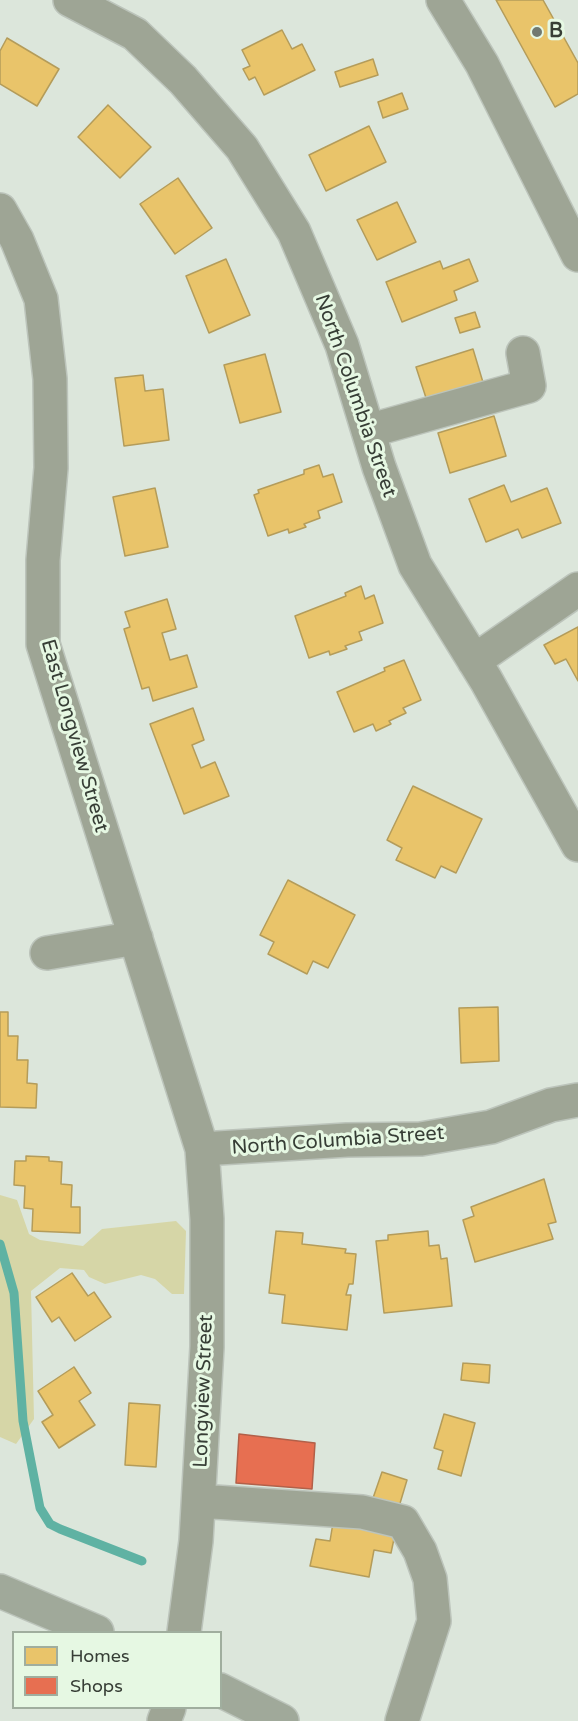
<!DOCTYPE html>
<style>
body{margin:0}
#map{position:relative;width:578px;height:1721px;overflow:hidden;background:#dce6db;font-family:"Varela Round",sans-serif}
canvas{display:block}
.legend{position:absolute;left:12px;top:1631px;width:210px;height:78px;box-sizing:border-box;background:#e6f8e3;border:2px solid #a0ae9e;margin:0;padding:8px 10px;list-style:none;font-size:18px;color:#373e36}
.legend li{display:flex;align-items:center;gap:12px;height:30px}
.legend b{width:30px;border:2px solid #a0ae9e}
</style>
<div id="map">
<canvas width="578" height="1721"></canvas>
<ul class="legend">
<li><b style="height:16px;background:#e9c46a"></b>Homes</li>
<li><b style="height:16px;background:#e76f51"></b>Shops</li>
</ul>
</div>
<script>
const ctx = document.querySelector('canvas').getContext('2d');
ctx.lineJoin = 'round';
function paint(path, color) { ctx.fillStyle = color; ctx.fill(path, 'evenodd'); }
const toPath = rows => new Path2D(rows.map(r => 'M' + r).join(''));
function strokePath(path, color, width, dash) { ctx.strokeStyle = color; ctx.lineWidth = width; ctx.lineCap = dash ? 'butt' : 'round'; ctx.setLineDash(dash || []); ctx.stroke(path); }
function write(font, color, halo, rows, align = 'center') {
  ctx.font = font + ' "Varela Round",sans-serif'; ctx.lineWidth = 6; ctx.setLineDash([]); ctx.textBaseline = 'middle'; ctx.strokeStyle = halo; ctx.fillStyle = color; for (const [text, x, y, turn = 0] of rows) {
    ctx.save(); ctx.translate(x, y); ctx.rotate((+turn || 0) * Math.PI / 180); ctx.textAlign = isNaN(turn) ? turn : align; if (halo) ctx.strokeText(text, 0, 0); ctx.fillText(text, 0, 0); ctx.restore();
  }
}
const green = toPath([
 [0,1195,17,1200,29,1234,40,1240,83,1246,102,1229,176,1221,186,1231,184,1294,172,1294,155,1279,141,1275,105,1284,89,1277,84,1270,60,1268,31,1291,34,1419,16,1444,0,1437]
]);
const homes = toPath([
 [496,0,543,0,578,63,578,94,555,107,496,0],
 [282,30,292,49,302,44,315,70,264,95,255,77,249,80,243,69,250,66,242,50,282,30],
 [7,38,59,69,37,106,0,84,0,51,7,38],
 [373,59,378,75,340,87,335,72,373,59],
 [402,93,408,109,383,118,378,102,402,93],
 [108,105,151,147,120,178,78,137,108,105],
 [369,126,386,162,326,191,309,155,369,126],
 [178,178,212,228,175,254,140,204,178,178],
 [397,202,416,242,377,260,357,220,397,202],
 [226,259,250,315,209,333,186,276,226,259],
 [469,259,478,281,454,291,457,300,402,322,386,282,440,261,443,269,469,259],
 [475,312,480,327,460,333,455,318,475,312],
 [473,349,485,389,429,407,416,367,473,349],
 [265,354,281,412,240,423,224,365,265,354],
 [143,375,145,391,163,389,169,440,124,446,115,378,143,375],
 [494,416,506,456,450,473,438,433,494,416],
 [319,465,323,477,333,474,342,502,318,511,320,518,304,524,306,527,289,533,288,529,268,536,254,495,259,493,258,490,304,474,304,470,319,465],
 [504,485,511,502,547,488,561,523,522,538,518,529,486,542,469,499,504,485],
 [155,488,168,547,125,556,113,497,155,488],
 [361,586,365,599,374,595,383,623,359,632,362,640,345,646,347,649,330,655,329,651,309,658,295,616,346,596,345,593,361,586],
 [167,599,176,629,162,633,170,660,187,655,197,687,153,701,149,687,142,689,124,629,130,627,125,612,167,599],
 [578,627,578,681,566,659,555,664,544,645,578,627],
 [404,660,421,700,403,708,406,713,389,721,391,724,376,731,373,724,354,732,337,692,385,671,384,668,404,660],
 [193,708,204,740,192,745,201,768,215,762,229,796,184,814,150,724,193,708],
 [413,786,482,819,456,873,441,866,435,878,396,860,402,848,387,840,413,786],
 [288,880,355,915,328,968,313,961,307,974,268,954,274,942,260,935,288,880],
 [498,1007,499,1061,461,1063,459,1008,498,1007],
 [0,1012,8,1012,8,1036,18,1036,17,1060,28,1060,27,1083,37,1084,36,1108,0,1107,0,1012],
 [26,1156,49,1157,49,1161,62,1162,61,1184,72,1185,71,1207,80,1207,80,1233,32,1231,33,1209,24,1208,25,1186,14,1185,15,1161,26,1161,26,1156],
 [544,1179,556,1222,548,1224,553,1239,475,1262,463,1220,474,1216,471,1207,544,1179],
 [276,1231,303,1233,302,1244,346,1249,345,1253,356,1254,353,1284,349,1284,346,1295,351,1295,347,1330,282,1323,285,1295,269,1293,276,1231],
 [428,1231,429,1246,439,1245,441,1259,447,1258,452,1306,384,1313,376,1241,388,1240,388,1235,428,1231],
 [72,1273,88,1296,94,1292,111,1317,75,1341,59,1317,52,1322,36,1297,72,1273],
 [463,1363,490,1365,489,1383,461,1380,463,1363],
 [74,1367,91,1393,79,1401,95,1425,59,1448,42,1422,53,1415,38,1391,74,1367],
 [129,1403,160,1405,156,1467,125,1465,129,1403],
 [444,1414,475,1423,461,1476,438,1469,443,1451,434,1448,444,1414],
 [382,1472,407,1480,398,1510,372,1501,382,1472],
 [333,1523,395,1534,391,1553,374,1550,369,1577,310,1566,316,1539,330,1541,333,1523]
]);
const shops = toPath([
 [239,1434,315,1443,312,1489,236,1483,239,1434]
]);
const stream = toPath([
 [0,1244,14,1293,23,1421,40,1508,50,1524,60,1529,142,1561]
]);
const minor = toPath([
 [70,0,135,34,183,80,242,148,294,232,342,345,379,467,415,565,486,680,578,845],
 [443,0,482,64,578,255],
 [0,210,17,240,41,299,50,379,51,468,43,560,43,644,202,1149,207,1219,207,1347,196,1541,184,1632],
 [368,431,529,386,523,353],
 [474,661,578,589],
 [47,953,136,938],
 [202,1149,347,1140,421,1139,491,1127,551,1105,578,1100],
 [199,1501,362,1512,403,1522,420,1551,430,1579,434,1621,402,1721],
 [164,1721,169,1708]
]);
const major = toPath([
 [0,1591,97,1632],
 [220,1690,282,1721]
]);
const markers = [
 [537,32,6,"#717970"]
];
const poiNames = [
 ["B",549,32]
];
const streetNames = [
 ["North Columbia Street",355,396,71],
 ["East Longview Street",74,736,74],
 ["North Columbia Street",338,1141,-4],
 ["Longview Street",204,1391,-88]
];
paint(green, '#d6d6a7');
paint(homes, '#e9c46a');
strokePath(homes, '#b49c5a', 1.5);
paint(shops, '#e76f51');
strokePath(shops, '#b26049', 1.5);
strokePath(stream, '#5fb2a3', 9);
strokePath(minor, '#bcc4bb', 36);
strokePath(major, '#bcc4bb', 36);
strokePath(minor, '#9ea595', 33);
strokePath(major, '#a0a99a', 33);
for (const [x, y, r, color] of markers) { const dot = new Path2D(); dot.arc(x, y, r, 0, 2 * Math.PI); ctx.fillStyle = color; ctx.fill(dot); strokePath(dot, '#e6f8e3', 2); }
write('bold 20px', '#373e36', '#e6f8e3', poiNames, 'left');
write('20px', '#373e36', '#e6f8e3', streetNames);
</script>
